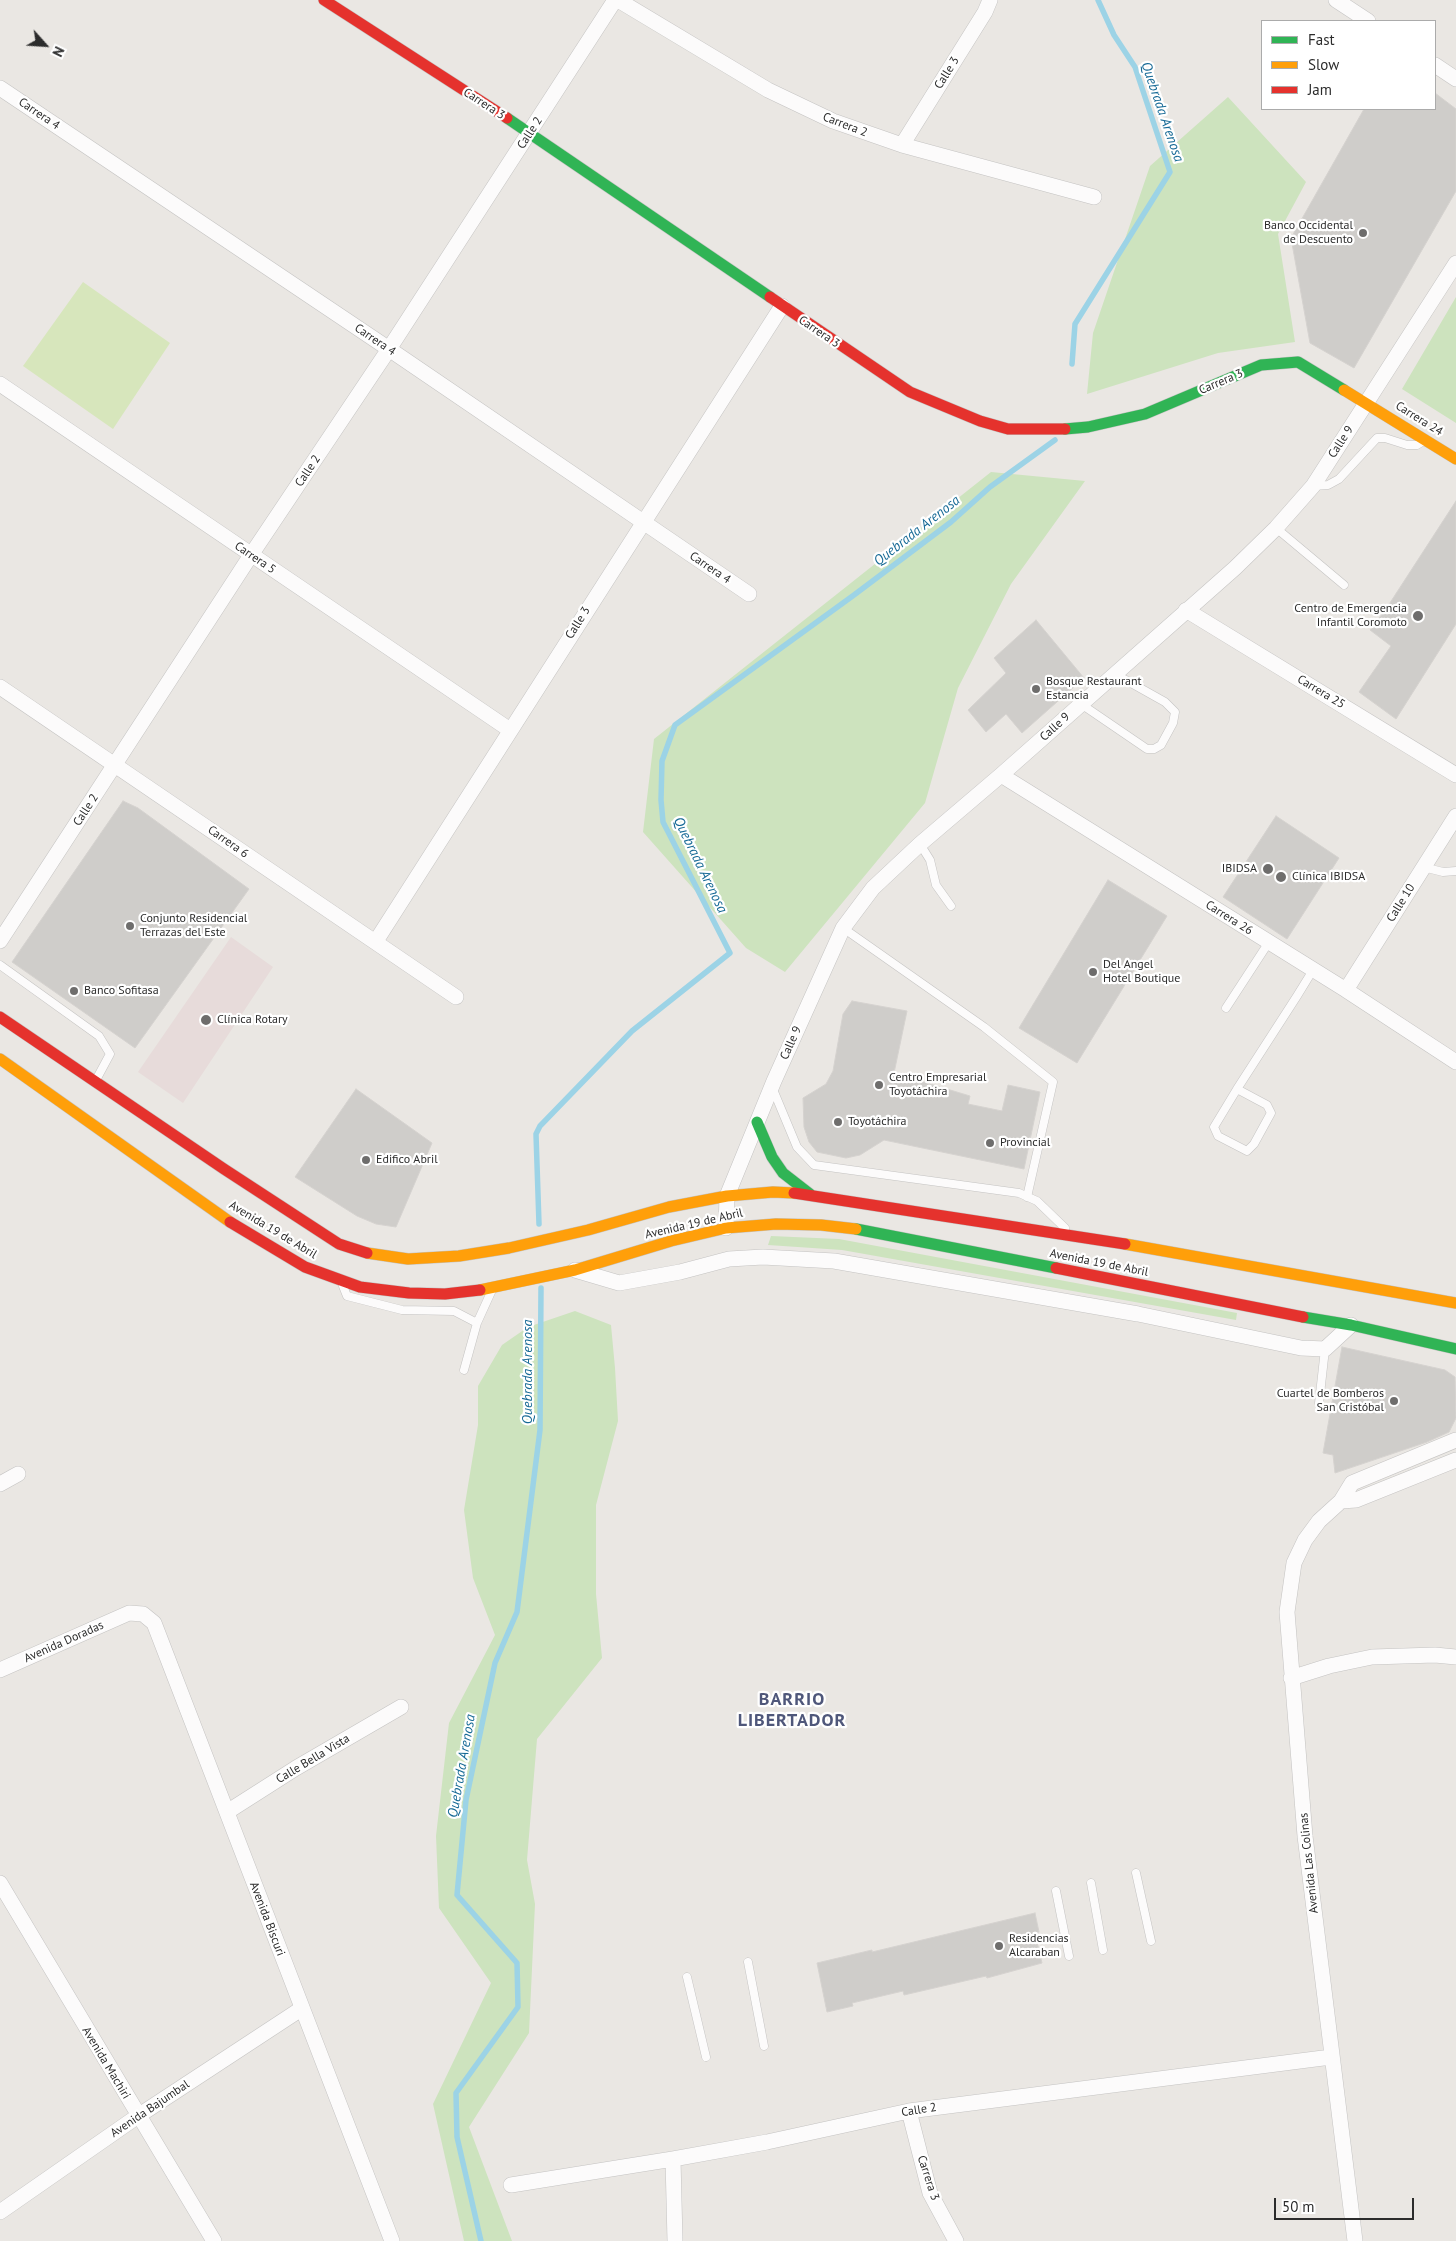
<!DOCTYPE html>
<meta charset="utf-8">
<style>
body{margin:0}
#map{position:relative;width:1456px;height:2241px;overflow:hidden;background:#eae7e3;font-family:"PT Sans",sans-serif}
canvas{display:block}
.legend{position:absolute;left:1261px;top:20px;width:175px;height:90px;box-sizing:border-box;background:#fff;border:1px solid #ababab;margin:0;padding:6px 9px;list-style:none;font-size:15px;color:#2c2c2c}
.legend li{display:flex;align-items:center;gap:10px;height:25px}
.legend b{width:25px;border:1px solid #ababab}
.north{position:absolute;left:20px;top:20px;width:50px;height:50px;-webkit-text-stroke:4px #fff;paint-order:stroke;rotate:116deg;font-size:14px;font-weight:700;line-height:20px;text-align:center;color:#2c2c2c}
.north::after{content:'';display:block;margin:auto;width:18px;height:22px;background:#2c2c2c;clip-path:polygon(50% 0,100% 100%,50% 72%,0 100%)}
.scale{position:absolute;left:1274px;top:2198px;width:140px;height:22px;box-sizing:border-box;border:2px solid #2c2c2c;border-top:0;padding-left:6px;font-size:15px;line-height:18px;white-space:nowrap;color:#2c2c2c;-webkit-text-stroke:4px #fff;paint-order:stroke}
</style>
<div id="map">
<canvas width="1456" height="2241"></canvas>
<ul class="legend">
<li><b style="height:6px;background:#30b455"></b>Fast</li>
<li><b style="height:6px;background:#ff9f0a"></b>Slow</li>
<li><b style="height:6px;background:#e5322d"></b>Jam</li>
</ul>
<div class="north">N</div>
<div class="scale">50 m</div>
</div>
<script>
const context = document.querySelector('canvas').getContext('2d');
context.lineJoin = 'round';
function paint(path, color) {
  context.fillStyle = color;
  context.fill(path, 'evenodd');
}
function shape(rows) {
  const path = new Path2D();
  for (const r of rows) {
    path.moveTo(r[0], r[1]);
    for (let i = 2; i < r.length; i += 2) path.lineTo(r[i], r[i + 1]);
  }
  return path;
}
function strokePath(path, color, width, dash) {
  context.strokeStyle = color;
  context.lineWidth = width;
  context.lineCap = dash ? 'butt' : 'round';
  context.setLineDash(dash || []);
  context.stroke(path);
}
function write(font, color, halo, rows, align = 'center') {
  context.font = font + ' "PT Sans",sans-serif';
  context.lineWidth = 4.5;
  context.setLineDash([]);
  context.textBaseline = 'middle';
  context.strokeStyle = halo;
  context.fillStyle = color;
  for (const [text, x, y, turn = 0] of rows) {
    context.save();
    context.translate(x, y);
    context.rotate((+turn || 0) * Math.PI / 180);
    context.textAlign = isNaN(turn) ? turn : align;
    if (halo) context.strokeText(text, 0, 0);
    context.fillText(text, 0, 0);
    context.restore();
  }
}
const medical = shape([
 [231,937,273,967,183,1103,138,1072]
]);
const green = shape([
 [1228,97,1306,182,1278,234,1295,342,1218,353,1087,394,1093,333,1150,166],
 [1456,297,1456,423,1402,389],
 [991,472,1085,481,1011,584,958,688,925,803,785,972,746,948,643,832,654,739],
 [771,1236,839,1239,1237,1313,1236,1320,842,1250,768,1245],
 [575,1311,611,1325,615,1368,618,1421,596,1505,596,1594,602,1658,537,1739,527,1860,535,1904,529,2033,469,2127,512,2241,464,2241,433,2104,491,1983,439,1908,436,1836,449,1723,495,1635,473,1578,464,1510,478,1425,478,1386,502,1345,528,1327]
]);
const pitch = shape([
 [83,282,170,343,113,429,23,366]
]);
const stream = shape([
 [1072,364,1075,324,1170,172,1135,67,1114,35,1098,0],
 [539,1224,536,1134,540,1126,632,1031,730,953,663,822,661,800,662,761,675,725,854,595,951,522,990,487,1055,440],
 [481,2241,457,2137,456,2093,518,2007,517,1963,457,1895,466,1800,495,1663,517,1612,540,1430,541,1288]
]);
const building = shape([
 [1435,93,1456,109,1456,191,1354,368,1310,343,1291,238,1364,109,1435,109,1435,93],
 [1456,501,1456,624,1396,719,1359,692,1391,646,1370,630,1386,609,1456,501],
 [1036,620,1084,678,1022,733,1006,714,986,732,968,710,1006,673,994,658,1036,620],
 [123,801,138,808,249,889,135,1048,12,962,123,801],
 [1276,816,1339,858,1287,939,1223,897,1276,816],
 [1108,880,1167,916,1077,1063,1019,1028,1108,880],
 [852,1001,907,1011,894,1073,970,1096,968,1104,1002,1111,1008,1085,1040,1092,1024,1169,884,1140,860,1155,846,1158,817,1152,809,1142,804,1127,803,1098,826,1084,833,1071,843,1014,852,1001],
 [356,1089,432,1143,396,1227,376,1224,357,1216,295,1177,356,1089],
 [1342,1347,1445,1370,1455,1377,1456,1418,1449,1432,1427,1442,1335,1473,1333,1455,1323,1453,1342,1347],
 [1035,1913,1039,1932,1035,1933,1042,1963,987,1978,986,1976,904,1995,903,1991,852,2003,853,2006,827,2012,817,1963,872,1950,872,1952,1035,1913]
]);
const lane = shape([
 [1313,486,1328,485,1339,479,1377,438,1385,438,1407,445,1417,445,1422,442],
 [1276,528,1344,585],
 [1081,704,1147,749,1154,749,1161,745,1173,723,1175,712,1165,702,1115,674],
 [920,844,930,860,936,885,951,906],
 [1423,867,1443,872,1456,871],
 [843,928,984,1027,1053,1082,1027,1197],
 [0,965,99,1036,110,1054,96,1080],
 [1226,1008,1269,942],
 [772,1087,797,1147,814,1165,1019,1193,1037,1201,1065,1228],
 [1237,1089,1267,1105,1271,1113,1254,1144,1247,1151,1218,1136,1214,1127,1237,1089,1297,996,1313,970],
 [343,1286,347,1296,402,1310,454,1311,477,1323],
 [464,1370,477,1323,492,1290],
 [1319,1403,1325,1349],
 [1136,1873,1151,1941],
 [1091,1883,1103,1950],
 [1056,1891,1069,1956],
 [748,1962,764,2046],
 [687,1977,706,2057]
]);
const street = shape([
 [618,0,768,90,833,121,902,145,1094,197],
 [1336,0,1368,21],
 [1435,65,1456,79],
 [0,88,389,349,749,594],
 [902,145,985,12,990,0],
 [0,384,510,730],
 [1186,610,1456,775],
 [0,687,456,997],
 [1001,775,1346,990,1456,1062],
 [0,941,251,555,389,349,615,0],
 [376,941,782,306],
 [1346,990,1456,816],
 [726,1228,727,1196,774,1081,843,928,873,888,920,844,1001,775,1235,568,1276,528,1313,486,1456,263],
 [575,1270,619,1283,680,1272,729,1259,763,1257,834,1261,1138,1314,1301,1348,1325,1349,1351,1325],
 [0,1484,18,1474],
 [1341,1501,1356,1500,1456,1460],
 [0,1670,129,1613,143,1614,154,1623,392,2241],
 [1291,1678,1329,1666,1372,1657,1435,1655,1456,1657],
 [227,1812,296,1768,401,1707],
 [0,1883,214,2241],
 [909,2111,930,2193,956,2241],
 [673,2159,675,2241],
 [511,2185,673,2159,767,2142,909,2111,1331,2057],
 [0,2212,138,2116,301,2009],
 [1355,2241,1305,1836,1287,1612,1294,1563,1305,1540,1319,1521,1341,1501,1352,1483,1456,1440]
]);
const fast = shape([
 [507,118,770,297],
 [1065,429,1088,427,1145,414,1261,365,1298,362,1344,390],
 [757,1122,772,1157,783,1173,810,1194],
 [856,1229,1056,1268],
 [1303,1317,1351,1325,1456,1349]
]);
const slow = shape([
 [1344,390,1456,459],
 [0,1059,230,1222],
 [1125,1244,1456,1303],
 [367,1253,408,1259,459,1256,509,1248,588,1230,669,1207,727,1196,773,1192,794,1193],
 [480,1290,575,1270,671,1241,726,1228,776,1224,821,1225,856,1229]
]);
const jam = shape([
 [324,0,507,118],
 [770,297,910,392,980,421,1008,429,1065,429],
 [0,1017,224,1169,339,1244,367,1253],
 [794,1193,1125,1244],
 [230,1222,305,1267,360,1287,409,1293,445,1294,480,1290],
 [1056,1268,1303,1317]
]);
const markers = [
 [1363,233,5,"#6e6d6c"],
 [1418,616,6,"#6e6d6c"],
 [1036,689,5,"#6e6d6c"],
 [1268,869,6,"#6e6d6c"],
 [1281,877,6,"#6e6d6c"],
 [130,926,5,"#6e6d6c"],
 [1093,972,5,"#6e6d6c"],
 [74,991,5,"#6e6d6c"],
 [206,1020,6,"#6e6d6c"],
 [879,1085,5,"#6e6d6c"],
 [838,1122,5,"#6e6d6c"],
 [990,1143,5,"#6e6d6c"],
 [366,1160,5,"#6e6d6c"],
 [1394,1401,5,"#6e6d6c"],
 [999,1946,5,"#6e6d6c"]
];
const streetNames = [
 ["Calle 3",947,73,-58],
 ["Carrera 3",484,104,33],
 ["Carrera 4",39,114,34],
 ["Carrera 2",845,125,21],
 ["Calle 2",530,133,-57],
 ["Carrera 3",819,332,34],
 ["Carrera 4",375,340,34],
 ["Carrera 3",1221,382,-23],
 ["Carrera 24",1419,419,32],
 ["Calle 9",1341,442,-57],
 ["Calle 2",308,471,-56],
 ["Carrera 5",255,558,34],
 ["Carrera 4",710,568,34],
 ["Calle 3",578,623,-58],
 ["Carrera 25",1321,692,31],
 ["Calle 9",1055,727,-42],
 ["Calle 2",86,810,-57],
 ["Carrera 6",228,842,35],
 ["Calle 10",1401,903,-58],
 ["Carrera 26",1229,918,32],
 ["Calle 9",791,1043,-66],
 ["Avenida 19 de Abril",694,1224,-13],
 ["Avenida 19 de Abril",273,1230,31],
 ["Avenida 19 de Abril",1099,1263,11],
 ["Avenida Doradas",64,1642,-24],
 ["Calle Bella Vista",313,1759,-31],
 ["Avenida Las Colinas",1309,1863,-96],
 ["Avenida Biscuri",267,1919,69],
 ["Avenida Machiri",106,2063,59],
 ["Avenida Bajumbal",150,2109,-34],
 ["Calle 2",919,2110,-9],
 ["Carrera 3",928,2178,72]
];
const poiNames = [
 ["Banco Occidental",1353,226,"right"],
 ["de Descuento",1353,240,"right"],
 ["Centro de Emergencia",1407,609,"right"],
 ["Infantil Coromoto",1407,623,"right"],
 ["Bosque Restaurant",1046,682],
 ["Estancia",1046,696],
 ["IBIDSA",1257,869,"right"],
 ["Clínica IBIDSA",1292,877],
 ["Conjunto Residencial",140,919],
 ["Terrazas del Este",140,933],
 ["Del Angel",1103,965],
 ["Hotel Boutique",1103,979],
 ["Banco Sofitasa",84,991],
 ["Clínica Rotary",217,1020],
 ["Centro Empresarial",889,1078],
 ["Toyotáchira",889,1092],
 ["Toyotáchira",848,1122],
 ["Provincial",1000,1143],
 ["Edifico Abril",376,1160],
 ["Cuartel de Bomberos",1384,1394,"right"],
 ["San Cristóbal",1384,1408,"right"],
 ["Residencias",1009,1939],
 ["Alcaraban",1009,1953]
];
const waterNames = [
 ["Quebrada Arenosa",1162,112,71],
 ["Quebrada Arenosa",917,531,-38],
 ["Quebrada Arenosa",700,865,64],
 ["Quebrada Arenosa",528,1372,-90],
 ["Quebrada Arenosa",462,1766,-80]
];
const districtNames = [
 ["BARRIO",792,1700],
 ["LIBERTADOR",792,1721]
];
paint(medical, '#e7dbda');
paint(green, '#cde3be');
paint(pitch, '#d7e6bc');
strokePath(stream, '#9cd3e6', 5.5);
paint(building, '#cfcdca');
strokePath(building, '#d5d2cf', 1);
strokePath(lane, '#c4c3c2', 9);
strokePath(street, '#c4c3c2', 16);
strokePath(fast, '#c4c3c2', 12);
strokePath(slow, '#c4c3c2', 12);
strokePath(jam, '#c4c3c2', 12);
strokePath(lane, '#fcfbfb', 8);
strokePath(street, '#fcfbfb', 15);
strokePath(fast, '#30b455', 11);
strokePath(slow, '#ff9f0a', 11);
strokePath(jam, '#e5322d', 11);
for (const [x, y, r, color] of markers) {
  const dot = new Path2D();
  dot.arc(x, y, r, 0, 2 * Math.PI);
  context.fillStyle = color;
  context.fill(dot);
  strokePath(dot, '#fff', 2);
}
write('12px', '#2c2c2c', '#fff', streetNames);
write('12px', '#2c2c2c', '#fff', poiNames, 'left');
write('italic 14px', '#176a96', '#fff', waterNames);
context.letterSpacing = '1px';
write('bold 18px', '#4f577a', '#fff', districtNames);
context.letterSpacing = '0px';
</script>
